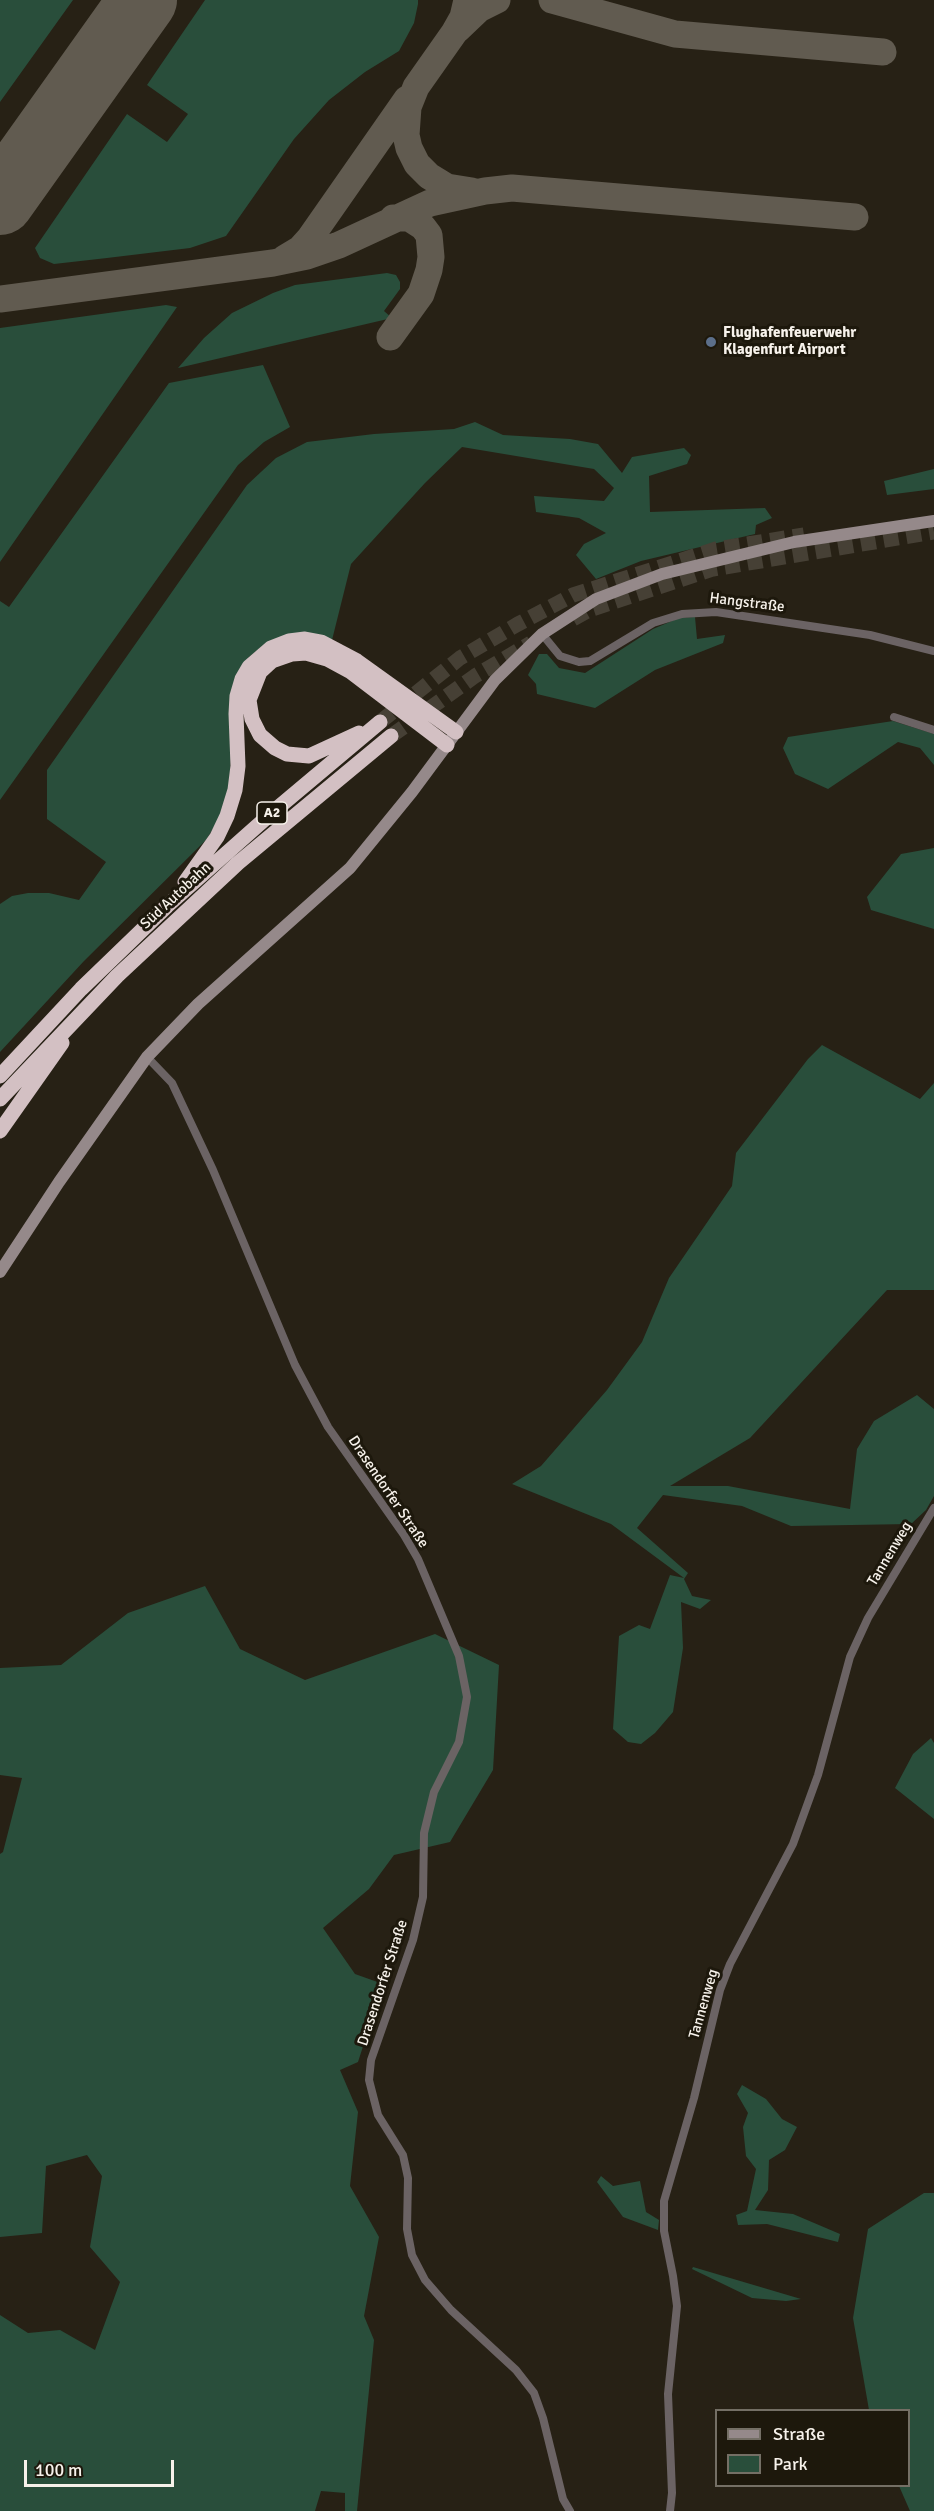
<!DOCTYPE html>
<meta charset="utf-8">
<style>
body{margin:0}
#map{position:relative;width:934px;height:2511px;overflow:hidden;background:#272115;font-family:Signika,sans-serif}
canvas{display:block}
.legend{position:absolute;left:715px;top:2409px;width:195px;height:78px;box-sizing:border-box;background:#1d180c;border:2px solid #746f65;margin:0;padding:8px 10px;list-style:none;font-size:18px;color:#f7f2eb}
.legend li{display:flex;align-items:center;gap:12px;height:30px}
.legend b{width:30px;border:2px solid #746f65}
.scale{position:absolute;left:24px;top:2460px;width:150px;height:27px;box-sizing:border-box;border:3px solid #f7f2eb;border-top:0;padding-left:8px;font-size:18px;line-height:21px;white-space:nowrap;color:#f7f2eb;-webkit-text-stroke:4px #1d180c;paint-order:stroke}
</style>
<div id="map">
<canvas width="934" height="2511"></canvas>
<ul class="legend">
<li><b style="height:8px;background:#95898a"></b>Straße</li>
<li><b style="height:16px;background:#294e3b"></b>Park</li>
</ul>
<div class="scale">100 m</div>
</div>
<script>
const context = document.querySelector('canvas').getContext('2d');
context.lineJoin = 'round';
function paint(path, color) {
  context.fillStyle = color;
  context.fill(path, 'evenodd');
}
function shape(rows) {
  const path = new Path2D();
  for (const r of rows) {
    path.moveTo(r[0], r[1]);
    for (let i = 2; i < r.length; i += 2) path.lineTo(r[i], r[i + 1]);
  }
  return path;
}
function strokePath(path, color, width, dash) {
  context.strokeStyle = color;
  context.lineWidth = width;
  context.lineCap = dash ? 'butt' : 'round';
  context.setLineDash(dash || []);
  context.stroke(path);
}
function write(font, color, halo, rows, align = 'center') {
  context.font = font + ' Signika,sans-serif';
  context.lineWidth = 6;
  context.setLineDash([]);
  context.textBaseline = 'middle';
  context.strokeStyle = halo;
  context.fillStyle = color;
  for (const [text, x, y, turn = 0] of rows) {
    context.save();
    context.translate(x, y);
    context.rotate((+turn || 0) * Math.PI / 180);
    context.textAlign = isNaN(turn) ? turn : align;
    if (halo) context.strokeText(text, 0, 0);
    context.fillText(text, 0, 0);
    context.restore();
  }
}
const green = shape([
 [0,0,73,0,0,102],
 [205,0,418,0,418,4,414,23,399,51,365,72,329,100,294,139,226,236,190,248,107,258,54,264,40,258,35,248,127,114,167,142,188,114,147,85],
 [387,273,396,275,400,282,400,289,384,311,392,318,178,368,204,338,232,313,273,293,295,285],
 [166,305,177,307,0,562,0,328],
 [263,365,290,427,264,442,238,465,0,800,0,601,9,607,169,383],
 [475,422,503,435,570,439,598,444,622,473,632,457,684,448,691,455,687,464,649,476,650,512,765,508,772,518,756,525,755,534,641,561,596,579,576,555,584,544,606,533,579,518,536,512,534,496,604,501,614,488,594,469,462,447,425,483,351,564,332,640,289,634,265,644,249,657,236,676,229,788,221,816,206,840,84,961,0,1052,0,904,12,896,28,893,49,893,79,900,106,862,47,819,47,770,247,485,276,458,307,442,374,434,454,429],
 [934,469,934,489,887,495,884,481],
 [695,617,697,639,725,635,723,643,655,670,595,708,537,694,536,684,528,675,539,654,547,654,559,668,585,673,653,629,679,618],
 [893,721,934,734,934,765,920,748,898,742,828,789,795,774,783,748,788,737],
 [934,848,934,929,871,910,867,897,901,854],
 [822,1045,920,1099,934,1083,934,1290,887,1290,750,1438,670,1486,728,1486,850,1509,857,1449,874,1421,917,1395,934,1409,934,1496,926,1510,911,1524,791,1526,742,1506,663,1495,637,1528,688,1573,684,1579,692,1596,711,1600,700,1609,681,1602,683,1648,673,1712,655,1733,641,1744,628,1742,613,1729,619,1636,639,1625,650,1629,670,1575,684,1578,611,1524,512,1484,541,1466,607,1390,642,1342,669,1278,732,1186,736,1153,808,1059],
 [205,1586,240,1649,305,1680,435,1634,499,1665,493,1770,450,1842,394,1855,369,1889,323,1928,355,1974,383,1984,358,2062,340,2070,358,2112,350,2186,379,2237,364,2316,374,2340,357,2511,345,2511,345,2493,321,2491,315,2511,0,2511,0,2315,28,2333,60,2330,95,2350,120,2282,90,2247,102,2176,87,2155,46,2166,42,2233,0,2237,0,1854,3,1852,22,1778,0,1775,0,1668,61,1665,128,1613],
 [931,1738,934,1743,934,1819,895,1788,913,1754],
 [742,2085,766,2099,782,2119,797,2127,785,2150,769,2160,768,2190,755,2210,793,2214,840,2234,838,2242,767,2224,738,2225,736,2215,747,2211,756,2169,746,2156,743,2127,748,2113,737,2094],
 [601,2176,613,2186,640,2181,646,2212,659,2220,658,2230,623,2217,597,2182],
 [924,2193,934,2193,934,2511,910,2511,899,2486,908,2486,908,2410,869,2410,853,2318,868,2229],
 [693,2267,801,2299,786,2301,752,2298,692,2269]
]);
const taxiway = shape([
 [467,0,463,17,454,33,416,87,408,107,406,135,409,148,417,164,429,176,447,187,472,191],
 [552,0,675,34,883,52],
 [458,29,479,9,497,0],
 [285,258,300,249,310,238,407,99],
 [0,299,273,263,307,256,339,245,430,203,485,191,512,188,855,217],
 [390,337,421,294,429,270,431,257,429,235,423,227,409,218,393,218]
]);
const runway = shape([
 [0,201,143,0]
]);
const motorwayTunnel = shape([
 [573,619,589,610,713,569,934,532],
 [380,722,460,658,518,624,573,595,716,549,804,535],
 [391,736,475,676,531,643]
]);
const minor = shape([
 [542,634,560,656,579,662,590,661,653,623,682,614,716,612,870,635,934,651],
 [894,717,934,730],
 [147,1057,172,1083,213,1170,295,1365,328,1427,404,1535,418,1559,459,1656,467,1697,459,1742,434,1792,424,1833,423,1897,413,1940,371,2060,369,2080,378,2115,403,2155,408,2178,407,2229,412,2255,425,2280,451,2310,516,2370,534,2393,543,2418,563,2499,570,2511],
 [670,2511,672,2493,668,2394,677,2306,673,2276,664,2231,664,2201,694,2098,720,1990,730,1964,793,1844,818,1775,850,1657,868,1618,934,1508]
]);
const secondary = shape([
 [0,1272,59,1182,147,1057,198,1004,350,868,412,792,495,680,542,634,596,599,662,574,794,542,934,521]
]);
const motorway = shape([
 [359,733,309,756,287,754,275,748,260,735,252,719,249,700,260,672,272,661,292,654,306,653,327,659,351,672,447,745],
 [185,882,217,837,227,816,235,790,238,766,236,714,237,696,242,679,249,667,271,648,289,641,305,639,321,642,357,661,456,732],
 [0,1076,81,989,167,906,274,811,380,722],
 [0,1099,117,976,238,863,391,736],
 [0,1131,62,1043]
]);
const markers = [
 [711,342,6,"#5c6f8a"]
];
const shields = [
 [272,813,30]
];
const shieldNames = [
 ["A2",272,813]
];
const poiNames = [
 ["Flughafenfeuerwehr",723,333],
 ["Klagenfurt Airport",723,350]
];
const streetNames = [
 ["Hangstraße",747,603,7],
 ["Süd Autobahn",176,896,-43],
 ["Drasendorfer Straße",388,1492,56],
 ["Tannenweg",890,1554,-59],
 ["Drasendorfer Straße",383,1983,-72],
 ["Tannenweg",704,2004,-74]
];
paint(green, '#294e3b');
strokePath(taxiway, '#615b50', 27);
strokePath(runway, '#615b50', 68);
strokePath(motorwayTunnel, '#464035', 15, [15, 8]);
strokePath(minor, '#6b6364', 8);
strokePath(secondary, '#95898a', 12);
strokePath(motorway, '#d3c0c3', 15);
for (const [x, y, r, color] of markers) {
  const dot = new Path2D();
  dot.arc(x, y, r, 0, 2 * Math.PI);
  context.fillStyle = color;
  context.fill(dot);
  strokePath(dot, '#1d180c', 2);
}
for (const [x, y, w] of shields) {
  const box = new Path2D();
  box.roundRect(x - w / 2, y - 11, w, 22, 4.5);
  context.fillStyle = '#1d180c';
  context.fill(box);
  strokePath(box, '#f7f2eb', 1.5);
}
write('bold 14px', '#f7f2eb', null, shieldNames);
write('bold 15px', '#f7f2eb', '#1d180c', poiNames, 'left');
write('15px', '#f7f2eb', '#1d180c', streetNames);
</script>
